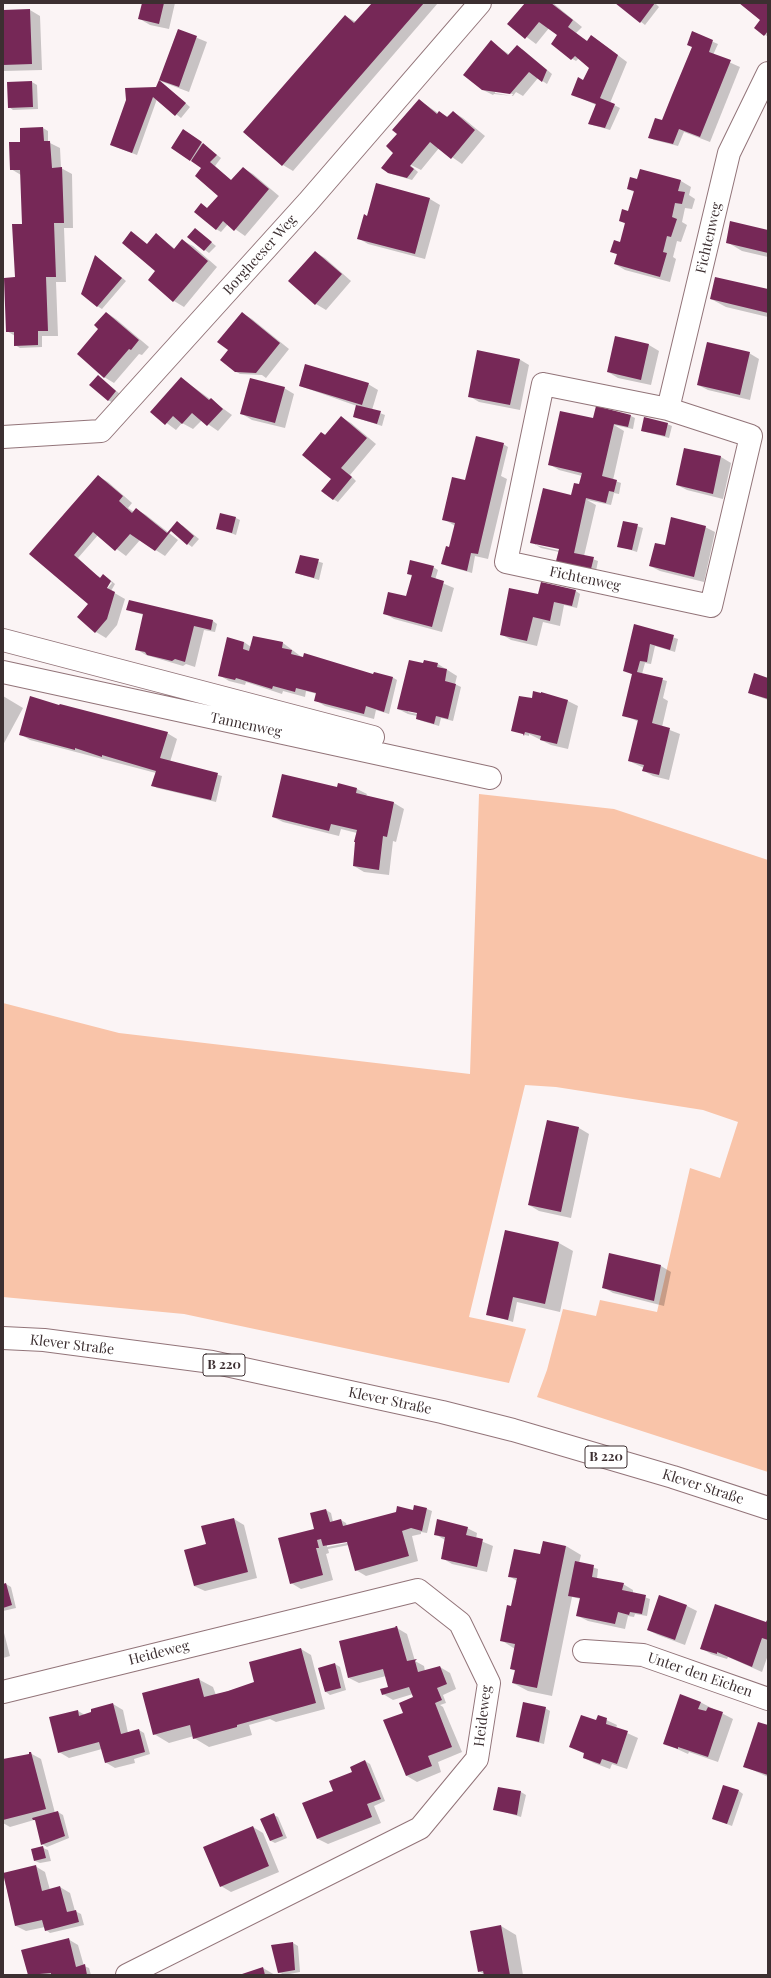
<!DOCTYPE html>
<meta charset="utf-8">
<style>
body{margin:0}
#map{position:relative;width:771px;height:1978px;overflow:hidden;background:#fbf4f5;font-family:"Playfair Display",serif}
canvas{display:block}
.frame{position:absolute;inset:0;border:4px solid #3c2f31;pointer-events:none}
</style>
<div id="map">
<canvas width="771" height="1978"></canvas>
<div class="frame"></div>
</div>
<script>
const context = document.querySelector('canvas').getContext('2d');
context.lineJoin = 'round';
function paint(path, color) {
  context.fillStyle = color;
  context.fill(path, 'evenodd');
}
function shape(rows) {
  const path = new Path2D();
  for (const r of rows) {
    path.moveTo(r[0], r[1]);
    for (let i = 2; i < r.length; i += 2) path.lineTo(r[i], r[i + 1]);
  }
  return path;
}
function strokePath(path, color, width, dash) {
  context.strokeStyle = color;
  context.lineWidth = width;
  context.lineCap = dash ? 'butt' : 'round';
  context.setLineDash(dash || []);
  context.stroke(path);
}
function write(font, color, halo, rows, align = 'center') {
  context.font = font + ' "Playfair Display",serif';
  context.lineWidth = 4;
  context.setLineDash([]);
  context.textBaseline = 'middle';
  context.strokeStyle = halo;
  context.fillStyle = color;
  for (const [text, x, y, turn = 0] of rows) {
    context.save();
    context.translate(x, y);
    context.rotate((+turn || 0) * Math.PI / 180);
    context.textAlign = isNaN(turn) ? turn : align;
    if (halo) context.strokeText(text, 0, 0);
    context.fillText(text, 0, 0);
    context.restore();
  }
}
const green = shape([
 [479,794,614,809,768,860,768,1472,537,1397,547,1370,563,1309,596,1316,600,1300,657,1312,690,1168,720,1178,738,1122,703,1110,556,1087,525,1085,469,1317,526,1329,509,1383,184,1314,3,1297,3,1003,119,1033,470,1074]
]);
const shadow = shape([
 [143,3,175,3,169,29,150,25,140,19],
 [373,3,438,3,293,171,283,165,244,132,345,16,356,22],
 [526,3,553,3,582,27,576,33,587,42,592,36,627,62,610,103,620,108,610,130,589,124,596,105,572,94,584,81,590,68,579,58,576,61,571,58,559,35,549,28,536,44,509,24],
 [617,3,655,3,659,7,645,25],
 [740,3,768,3,768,37,756,28,762,21],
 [30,10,40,16,42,70,4,71,3,11],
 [178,30,207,42,189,92,160,81,190,107,181,118,157,99,137,155,116,147,157,88],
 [692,33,718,44,713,55,740,67,710,142,684,132,678,146,654,140,649,137,662,122,694,46],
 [491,42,510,55,522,49,552,74,547,84,538,78,523,96,516,92,513,96,494,94,493,95,483,90],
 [495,91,513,94,512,96,495,93],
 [32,82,37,85,38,109,13,110,9,107,8,83],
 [419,100,438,113,439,112,448,117,453,112,463,118,485,136,462,164,439,148,421,170,409,164,418,172,412,180,388,173,398,134],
 [43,128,48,131,48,142,60,148,61,168,72,174,73,228,64,228,66,282,56,282,58,336,42,336,42,347,20,348,15,345,15,336,7,331,23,225,21,175,11,169,21,143],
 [188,133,221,158,215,166,232,181,243,168,253,174,279,196,245,236,228,224,221,232,216,229,201,204,208,209,219,196,203,168,172,147],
 [640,170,681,181,691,187,689,195,695,199,692,209,685,208,682,222,687,225,681,242,677,241,673,257,676,259,670,282,625,270,615,264,618,255,612,252,621,243,626,224,620,221,629,212,634,192,628,189,637,180],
 [430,199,440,205,425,259,368,244,358,238,368,217],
 [195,229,216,246,209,253,188,237],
 [768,231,768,257,742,251,727,242],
 [132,232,147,245,156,234,175,249,183,241,193,246,217,267,184,307,174,301],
 [315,252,325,258,351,281,326,310,316,304],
 [96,256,126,281,102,309,97,306],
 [768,290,768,317,726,307,711,299],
 [107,313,116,319,149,347,142,355,139,354,114,383,104,377,100,329],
 [242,313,252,319,289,349,266,378,262,375,240,374,235,371,229,350],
 [616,337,649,345,659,351,651,385,618,378,608,372],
 [749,353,759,359,750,400,708,390,698,385],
 [519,359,529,365,520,410,479,402,469,396],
 [98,376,120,394,113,403,108,400],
 [181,378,232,415,218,431,202,420,193,429,182,423,176,430,152,412],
 [368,384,378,390,372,410,385,415,382,426,354,417,357,406,300,386],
 [284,388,294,394,285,428,252,420,242,414],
 [631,416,635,418,633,429,614,425,624,431,613,480,621,483,619,494,614,493,611,505,587,500,596,505,584,556,598,561,596,571,562,563,557,561,559,552,541,548,531,542,576,497,582,476,559,470,549,464,600,422],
 [537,543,560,548,560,551,536,545],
 [341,417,351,423,376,444,350,475,356,481,338,502,333,499,333,479,322,433,326,435],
 [667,424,672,426,669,438,642,431],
 [503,444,508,447,501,476,507,479,488,559,475,556,472,573,447,566,443,564,450,548,455,526,444,519,466,481],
 [685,449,721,457,731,463,723,499,687,490,677,485],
 [98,476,108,482,132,503,128,508,134,512,136,509,146,515,178,540,165,556,140,540,126,556,98,535,78,558,96,575,105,580,103,575,108,578,115,584,111,591,125,599,117,625,106,638,96,632,92,607,30,554],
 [111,582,112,583,107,589,105,589],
 [236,518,240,520,236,535,217,528],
 [624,522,643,528,637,552,618,546],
 [182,525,199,539,192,547,188,544],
 [705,527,715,532,704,582,660,571,650,566,665,546],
 [301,556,323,563,319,580,296,573],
 [433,567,438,570,435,580,454,588,442,632,394,619,384,613,407,597,412,576,408,574],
 [576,591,580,594,577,608,564,605,560,626,543,622,537,646,511,640,501,634,543,596],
 [127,610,213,621,217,624,215,632,204,630,195,667,186,664,183,666,146,655,136,649,144,615],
 [635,625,678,639,675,652,655,646,651,664,645,663,642,674,667,681,663,698,668,701,662,727,680,734,669,780,653,776,644,771,644,768,629,761,639,722,624,715,633,675,625,670],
 [254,637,283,643,303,658,376,676,392,677,397,680,389,714,376,710,374,719,325,706,315,700,317,694,306,691,305,697,283,691,282,694,246,682,245,685,229,681,219,675,244,642,251,647],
 [438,664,457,676,455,684,461,687,453,721,441,718,439,726,422,721,417,719,417,716,408,714,398,709],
 [408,710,422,713,422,715,408,712],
 [768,679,768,700,749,693],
 [3,696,23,708,3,745],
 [531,699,568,701,578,706,568,749,551,745,529,734,529,736,525,735,525,731,523,731,523,734,512,730],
 [60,707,167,733,177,739,170,762,222,776,216,802,157,788,152,785,156,773,30,740,20,734],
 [337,788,357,789,367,794,366,796,394,803,404,809,396,842,393,841,389,875,364,872,354,866,357,833,341,829,339,836,283,822,273,817],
 [548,1121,579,1128,589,1134,571,1218,539,1211,529,1205],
 [559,1243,573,1251,560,1312,517,1302,513,1322,487,1314],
 [661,1266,671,1272,664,1306,613,1293,603,1287],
 [427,1509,432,1511,427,1533,421,1532,421,1534,412,1536,418,1561,366,1576,356,1570,349,1545,328,1549,329,1553,326,1554,333,1580,301,1589,291,1583,326,1510,331,1513,333,1522,341,1520,346,1523,347,1526],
 [352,1540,352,1542,327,1547,327,1545],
 [234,1519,244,1525,257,1578,205,1591,194,1586,207,1545],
 [467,1528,477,1533,476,1539,493,1546,487,1572,452,1564,442,1558,445,1540,435,1534],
 [566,1546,581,1555,579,1563,598,1569,597,1579,623,1584,633,1590,633,1593,650,1599,647,1616,635,1614,634,1617,628,1616,625,1629,588,1621,578,1616,581,1599,572,1597,552,1696,528,1691,513,1683,516,1671,511,1669,515,1649,501,1640,512,1607,517,1581,509,1576,541,1555],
 [6,1584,11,1587,16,1608,3,1611,3,1585],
 [659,1596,687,1606,697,1611,685,1645,658,1635,648,1630],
 [768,1622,768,1655,762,1672,728,1657,727,1659,711,1654,701,1648,767,1623],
 [397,1628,407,1634,415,1661,424,1666,425,1671,440,1667,450,1673,456,1689,443,1695,446,1703,440,1705,443,1707,462,1752,438,1762,441,1772,417,1782,407,1776,404,1713,415,1697,413,1694,393,1700,383,1694,389,1687,386,1676,359,1683,349,1678],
 [3,1629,10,1656,3,1658],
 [301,1649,311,1655,325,1709,276,1722,270,1719,249,1725,252,1735,209,1747,194,1738,194,1736,169,1743,154,1734,198,1679,213,1687,216,1695,254,1683],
 [335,1664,340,1667,346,1690,330,1695,326,1692],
 [700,1702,733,1719,718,1762,689,1752,688,1754,664,1743],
 [113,1704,123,1710,128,1733,139,1730,144,1733,150,1754,134,1759,135,1763,115,1768,105,1762,102,1749,69,1758,59,1752,78,1711,85,1715],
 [545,1708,550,1711,544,1744,517,1737],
 [598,1716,617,1725,616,1728,638,1738,627,1769,612,1764,610,1769,594,1763,584,1758,585,1754,571,1747,596,1722],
 [768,1726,768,1777,744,1766],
 [30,1753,41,1759,55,1813,58,1812,63,1815,69,1838,47,1847,42,1844,36,1821,34,1820,10,1827,3,1823,3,1760,30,1755],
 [365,1761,370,1764,385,1801,374,1806,381,1823,328,1844,318,1839,304,1803,335,1791],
 [499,1788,521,1792,526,1795,521,1817,494,1809],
 [739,1791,743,1794,732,1826,713,1819],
 [274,1815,278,1817,287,1838,275,1843,271,1841],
 [253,1827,263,1833,279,1872,231,1892,221,1886],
 [43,1848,48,1850,51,1861,40,1863,35,1861],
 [35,1866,45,1872,50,1890,60,1887,70,1893,75,1911,81,1914,84,1925,50,1933,46,1930,45,1927,26,1931,16,1926,3,1874],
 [501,1926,516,1935,523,1975,485,1975,479,1971,472,1932],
 [68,1939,78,1945,84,1966,89,1968,91,1975,29,1975,23,1951],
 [293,1943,298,1946,300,1972,284,1975,279,1972,273,1946],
 [263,1968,275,1975,241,1975]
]);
const building = shape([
 [142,3,164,3,159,24,138,19],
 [372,3,424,3,282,166,243,132,345,15,354,23],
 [525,3,551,3,573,20,568,27,587,41,591,35,618,55,600,98,615,104,605,128,588,124,596,104,571,95,578,77,583,80,589,68,575,56,571,60,551,44,557,35,539,22,525,39,507,24],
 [615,3,655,3,640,23],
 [739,3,768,3,768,31,764,36,754,28,760,20],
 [30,9,32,64,3,65,3,10],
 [178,29,197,36,179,87,159,80],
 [692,31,713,40,709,52,731,60,700,137,679,129,673,144,648,138,655,118,662,120,672,95,692,47,687,45],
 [491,40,508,55,517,45,547,70,542,82,529,72,510,94,482,90,463,75],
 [159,80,186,103,175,116,153,97,132,153,110,145,126,100,125,88,156,87],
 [32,81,33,107,8,108,7,82],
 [419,99,437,114,439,111,447,117,453,111,475,130,451,159,430,142,410,166,414,169,407,178,388,173,381,168,393,153,386,146,397,134,392,130],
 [43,127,44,141,50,141,52,168,62,167,64,223,54,223,56,277,46,277,48,331,38,331,38,345,14,346,14,332,6,332,4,278,15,277,12,224,22,224,20,170,10,170,9,142,20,142,20,128],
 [183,129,202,142,190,161,171,148],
 [203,143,217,155,210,162,231,180,243,167,269,189,234,231,223,221,216,230,194,212,201,203,207,208,218,196,195,176,201,168,191,161],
 [640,169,681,180,678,191,685,192,682,204,675,203,672,217,677,219,671,237,667,236,663,252,667,253,660,277,614,264,617,254,610,252,614,240,620,242,625,223,619,221,622,209,628,211,634,191,627,189,630,177,637,179],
 [376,183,430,198,415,254,357,239,364,214,367,216],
 [730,221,768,230,768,253,726,243],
 [195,228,212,242,204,251,187,237],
 [131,231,147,244,156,233,174,249,182,239,208,261,173,302,148,280,155,271,122,243],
 [315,251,342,274,315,305,288,281],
 [95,255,122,278,97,307,81,294],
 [715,277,768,289,768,313,710,299],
 [106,312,139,340,131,350,129,349,104,378,77,354,98,329,94,325],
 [242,312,280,343,256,373,235,372,220,360,228,350,217,342],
 [615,336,649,344,641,380,607,372],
 [707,342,750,352,740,395,697,385],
 [477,350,520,359,510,405,468,397],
 [305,364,369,383,362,405,299,386],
 [98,375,116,391,108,401,89,385],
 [181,377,209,400,211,398,223,409,207,426,192,413,182,424,173,416,165,425,150,412],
 [250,378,285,387,275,423,240,414],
 [356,405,381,411,377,424,353,417],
 [596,406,631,415,628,427,614,424,602,476,617,480,614,492,609,491,606,503,586,498,574,553,594,557,591,569,556,561,559,549,530,543,543,488,571,495,574,483,579,484,582,473,548,465,560,411,593,418],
 [341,416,367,438,341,468,352,477,333,500,321,491,331,479,302,455,321,432,325,435],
 [644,417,668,423,665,436,641,431],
 [476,436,504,443,478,554,471,553,467,571,441,564,446,546,449,547,455,523,442,520,452,477,465,480],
 [684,448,721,456,713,494,676,485],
 [98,475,123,496,119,501,132,513,136,508,167,533,177,521,194,536,187,545,171,531,155,551,130,534,115,551,93,532,74,555,100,578,103,574,111,581,107,588,115,592,107,619,95,633,77,617,88,604,29,554],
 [220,513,236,517,232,533,216,529],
 [671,517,706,526,694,577,649,566,655,543,665,545],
 [623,521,638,524,632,550,617,547],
 [300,555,319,559,314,578,295,573],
 [410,560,434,566,431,577,444,581,432,627,383,614,388,592,406,596,412,575,407,574],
 [541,582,576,590,572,606,554,602,550,621,533,617,527,641,500,635,509,588,538,594],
 [129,600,213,620,211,630,194,626,185,662,175,659,172,661,147,655,145,652,135,650,143,614,126,610],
 [634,624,674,635,670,650,650,644,647,662,640,661,637,672,663,678,652,723,670,728,659,775,642,771,644,765,628,761,638,720,622,716,632,674,623,671],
 [253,636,283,642,282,648,292,650,291,654,303,657,304,653,373,674,374,672,393,677,384,712,366,706,364,714,314,701,316,693,296,688,295,692,273,686,272,689,236,678,235,680,218,676,227,637,244,642,243,649,249,651],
 [409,660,423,663,424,660,438,663,437,667,447,669,445,681,456,684,448,719,436,716,434,724,416,719,417,713,397,709],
 [754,673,768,678,768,699,748,693],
 [533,691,541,693,541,692,568,700,557,744,540,740,541,736,525,732,524,736,523,734,511,731,519,696,532,698],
 [30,696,59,705,60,704,168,732,160,758,218,773,211,800,151,786,156,771,102,755,102,757,75,748,75,750,19,735],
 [282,774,337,787,338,783,357,788,356,793,394,802,387,837,383,836,379,870,353,866,355,842,354,842,357,830,331,824,329,831,272,817],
 [547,1120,579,1127,561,1212,528,1205],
 [505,1230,559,1242,545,1304,513,1297,508,1320,486,1315],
 [609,1253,661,1265,654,1301,602,1288],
 [414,1505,427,1508,422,1531,411,1528,402,1531,409,1556,355,1571,347,1542,323,1546,321,1539,317,1540,319,1548,316,1548,323,1575,290,1584,278,1538,314,1529,310,1513,326,1509,330,1522,341,1519,343,1526,396,1512,397,1506,413,1510],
 [234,1518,248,1572,194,1586,184,1550,206,1544,201,1526],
 [437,1519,468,1527,466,1535,483,1539,477,1567,441,1559,445,1537,434,1535],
 [543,1541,566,1546,537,1688,512,1683,515,1670,510,1669,515,1644,500,1641,507,1605,511,1606,517,1578,508,1577,514,1549,540,1554],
 [575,1561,594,1565,592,1577,624,1583,622,1590,646,1595,642,1614,630,1612,629,1615,618,1612,615,1624,576,1616,580,1598,568,1596],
 [6,1583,12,1605,3,1608,3,1584],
 [659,1595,687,1605,675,1640,647,1630],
 [715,1604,766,1622,768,1618,768,1640,762,1638,752,1667,717,1652,717,1654,700,1649],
 [395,1626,397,1626,407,1661,417,1659,415,1661,418,1672,440,1666,447,1684,437,1688,442,1700,435,1703,452,1747,428,1756,432,1766,406,1776,383,1720,403,1713,399,1703,413,1697,409,1687,382,1695,380,1689,388,1687,383,1669,348,1678,339,1641,396,1627],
 [301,1648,316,1703,237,1725,237,1727,193,1739,190,1725,153,1735,142,1693,199,1678,204,1697,228,1691,254,1682,249,1662],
 [335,1663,341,1688,325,1692,318,1668],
 [680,1694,701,1702,698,1709,706,1711,708,1707,723,1712,708,1757,678,1747,678,1749,663,1744],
 [523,1702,546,1707,539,1742,516,1737],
 [113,1703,121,1734,139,1729,145,1752,105,1763,99,1742,58,1753,49,1717,78,1710,79,1716,91,1712,91,1709],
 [581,1715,596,1720,598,1715,607,1718,606,1724,628,1731,617,1764,602,1759,600,1764,583,1758,584,1753,569,1747],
 [758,1722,768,1725,768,1775,743,1767],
 [29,1752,31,1752,46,1809,3,1820,3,1759,29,1754],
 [365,1760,381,1799,367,1804,372,1817,317,1839,302,1803,333,1791,329,1781,352,1772,350,1767],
 [723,1785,739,1790,727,1824,712,1819],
 [498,1787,521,1791,517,1815,493,1810],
 [58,1811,65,1836,41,1845,35,1820,33,1820,32,1818],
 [274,1813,283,1836,270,1841,260,1819],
 [253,1826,269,1866,220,1887,203,1847],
 [43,1846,46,1858,34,1861,31,1849],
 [36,1865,42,1891,60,1886,67,1912,76,1910,79,1922,45,1931,42,1920,15,1926,3,1873],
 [501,1925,510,1975,484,1975,483,1971,478,1972,470,1931],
 [69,1938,76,1967,85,1964,87,1975,51,1975,51,1973,28,1975,21,1950],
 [293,1942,295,1970,278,1973,271,1945],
 [263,1967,265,1975,239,1975]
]);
const street = shape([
 [543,384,668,409,751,436,711,606,506,562,543,384],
 [668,409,729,153,768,73],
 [3,437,101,431,308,202,480,3],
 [3,640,373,737],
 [3,672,490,778],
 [584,1651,643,1655,768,1699],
 [3,1692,418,1590,460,1623,489,1683,477,1759,420,1828,127,1975]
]);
const primary = shape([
 [3,1338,44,1340,212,1362,442,1412,513,1430,673,1477,768,1508]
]);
const shields = [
 [224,1365,42],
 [606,1457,42]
];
const shieldNames = [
 ["B 220",224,1365],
 ["B 220",606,1457]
];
const streetNames = [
 ["Fichtenweg",709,238,-77],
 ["Borgheeser Weg",260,255,-48],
 ["Fichtenweg",585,579,12],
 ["Tannenweg",246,725,12],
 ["Klever Straße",72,1345,7],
 ["Klever Straße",390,1401,12],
 ["Klever Straße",703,1487,18],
 ["Heideweg",159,1653,-14],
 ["Unter den Eichen",700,1675,19],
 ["Heideweg",483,1716,-83]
];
paint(green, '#f9c4a9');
paint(shadow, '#0003');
paint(building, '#762857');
strokePath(street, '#927479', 24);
strokePath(primary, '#927479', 24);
strokePath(street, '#fff', 22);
strokePath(primary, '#fff', 22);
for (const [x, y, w] of shields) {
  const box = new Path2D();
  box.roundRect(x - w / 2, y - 11, w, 22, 3);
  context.fillStyle = '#fff';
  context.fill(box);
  strokePath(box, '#3c2f31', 1);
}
write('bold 13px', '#3c2f31', null, shieldNames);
write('14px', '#3c2f31', '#fff', streetNames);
</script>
